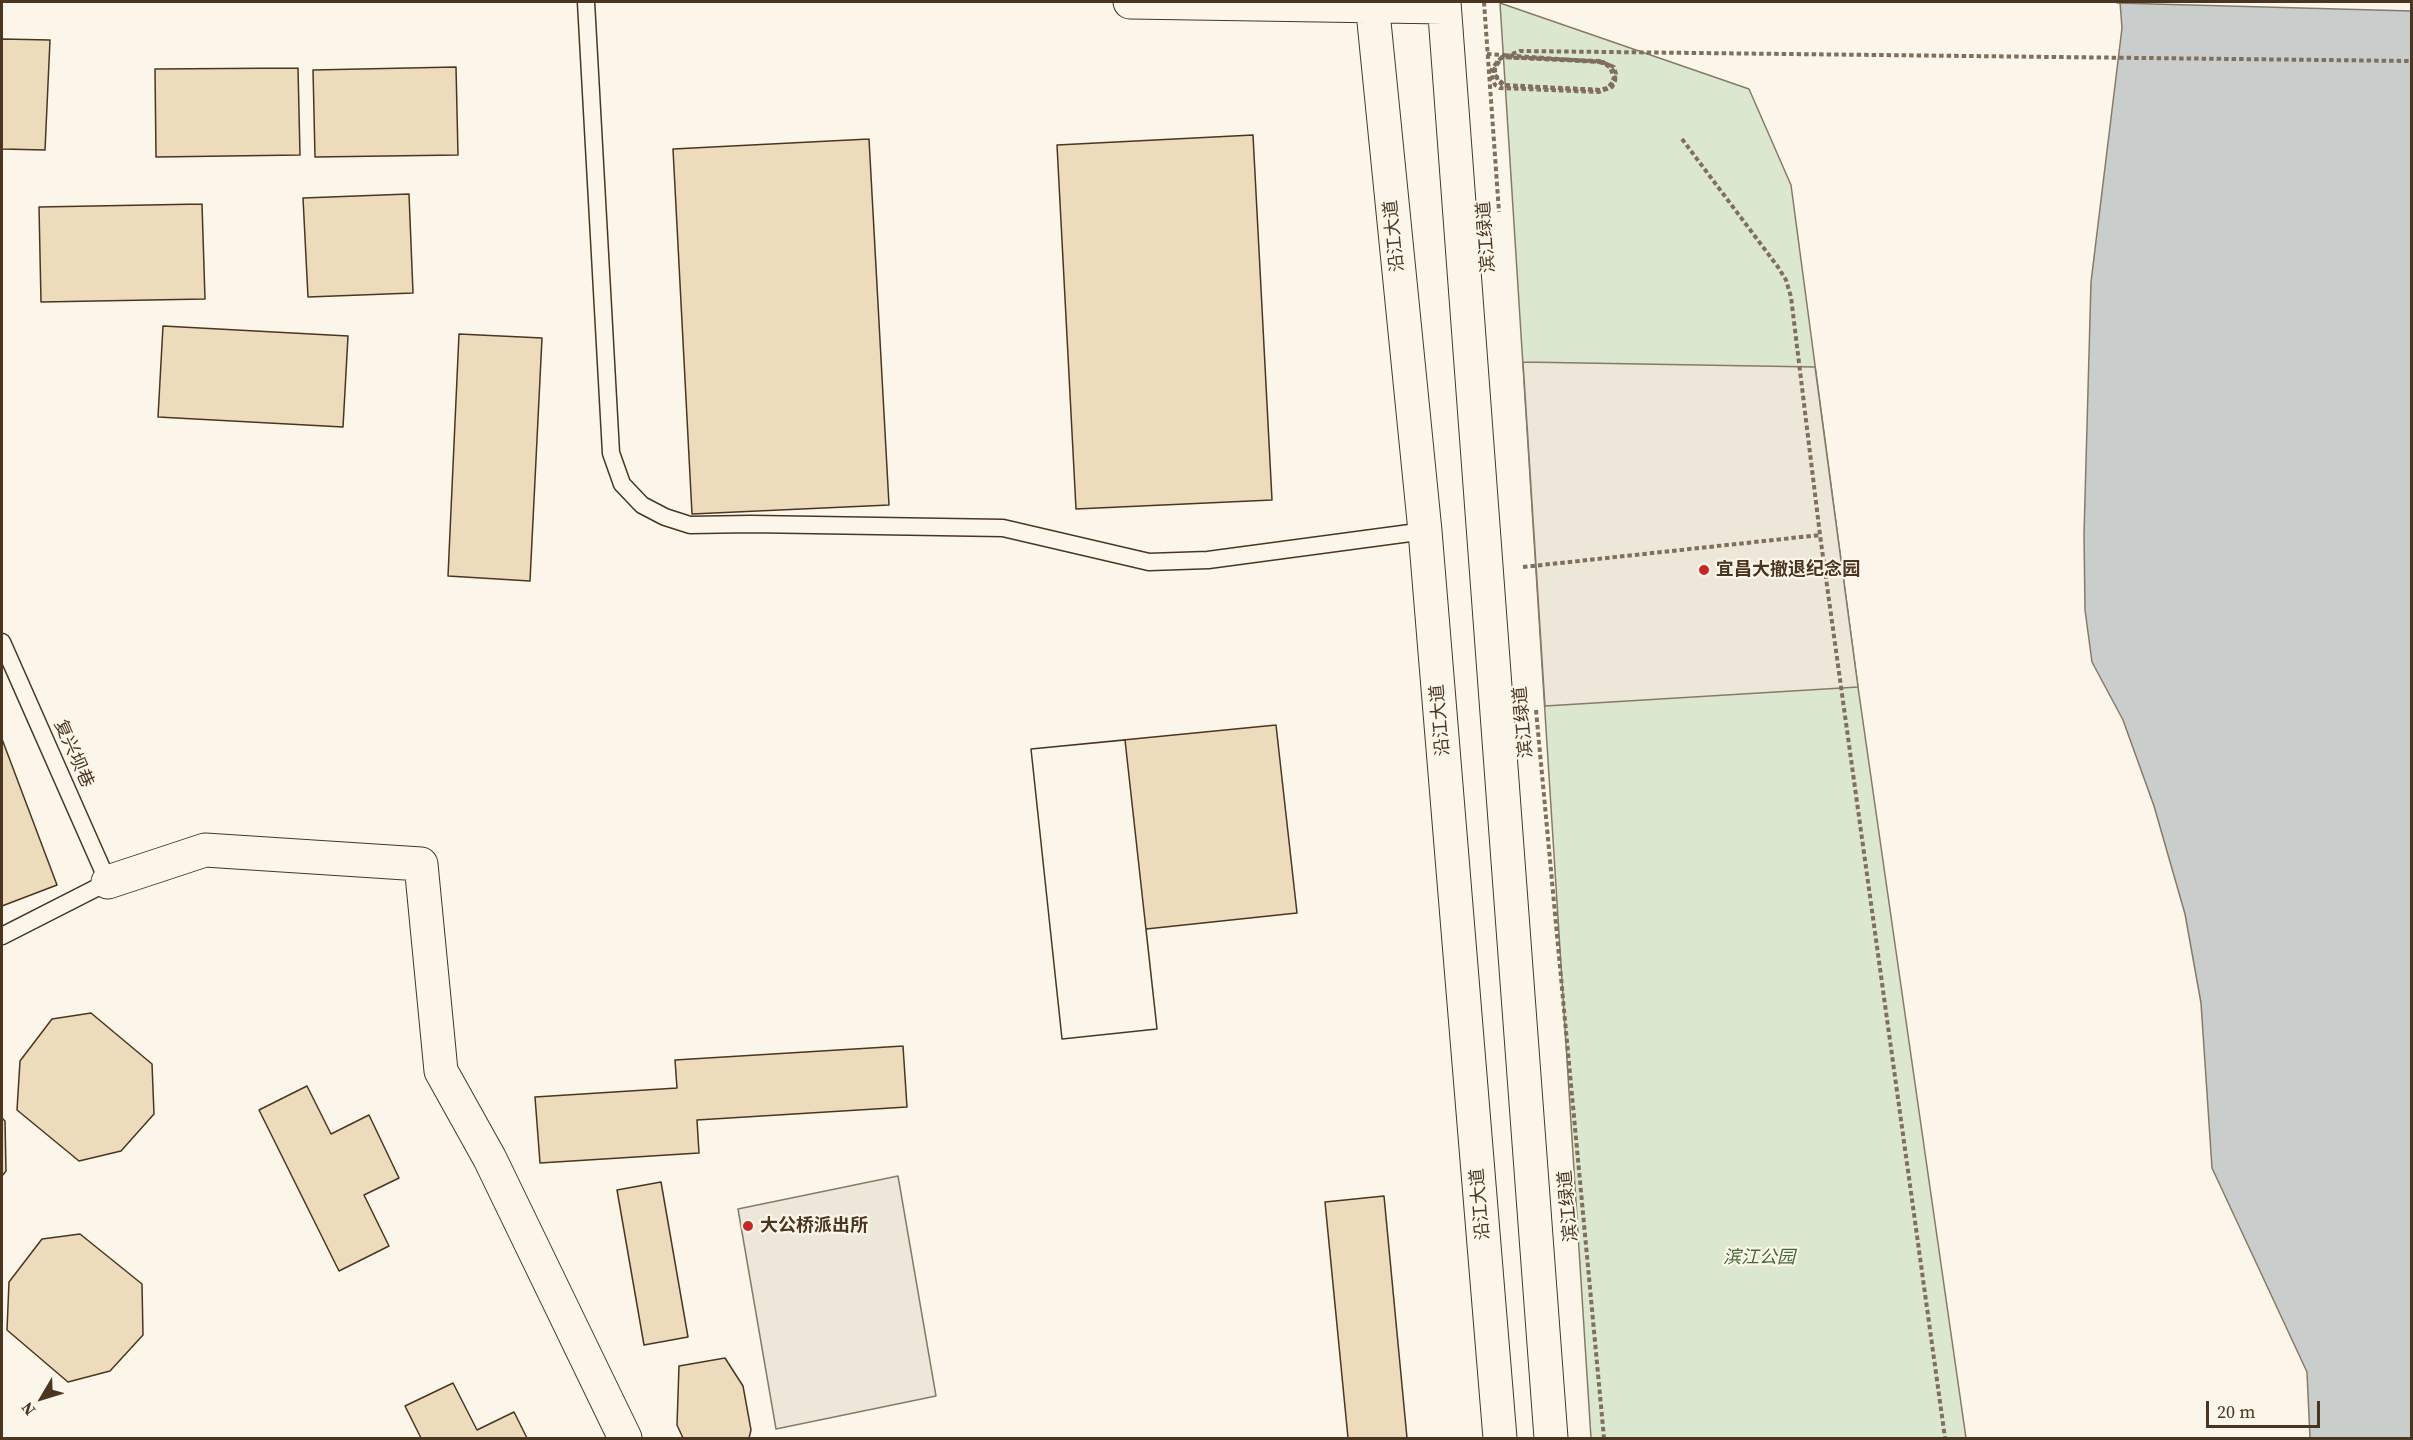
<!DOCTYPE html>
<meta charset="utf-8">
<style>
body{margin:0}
#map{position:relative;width:2413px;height:1440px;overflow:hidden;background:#fbf6e9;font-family:"Source Serif 4",serif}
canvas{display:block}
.frame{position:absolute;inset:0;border:3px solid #4a3520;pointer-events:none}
.north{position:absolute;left:12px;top:1368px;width:60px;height:60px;-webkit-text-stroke:4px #fbf6e9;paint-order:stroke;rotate:232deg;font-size:16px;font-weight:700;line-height:24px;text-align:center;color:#4a3520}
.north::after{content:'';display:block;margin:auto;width:21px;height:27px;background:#4a3520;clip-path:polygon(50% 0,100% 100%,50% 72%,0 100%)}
.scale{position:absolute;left:2206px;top:1401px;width:114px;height:27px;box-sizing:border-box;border:3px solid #4a3520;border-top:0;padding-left:8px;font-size:18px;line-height:21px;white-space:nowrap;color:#4a3520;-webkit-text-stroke:4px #fbf6e9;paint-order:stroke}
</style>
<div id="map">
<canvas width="2413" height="1440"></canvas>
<div class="frame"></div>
<div class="north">N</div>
<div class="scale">20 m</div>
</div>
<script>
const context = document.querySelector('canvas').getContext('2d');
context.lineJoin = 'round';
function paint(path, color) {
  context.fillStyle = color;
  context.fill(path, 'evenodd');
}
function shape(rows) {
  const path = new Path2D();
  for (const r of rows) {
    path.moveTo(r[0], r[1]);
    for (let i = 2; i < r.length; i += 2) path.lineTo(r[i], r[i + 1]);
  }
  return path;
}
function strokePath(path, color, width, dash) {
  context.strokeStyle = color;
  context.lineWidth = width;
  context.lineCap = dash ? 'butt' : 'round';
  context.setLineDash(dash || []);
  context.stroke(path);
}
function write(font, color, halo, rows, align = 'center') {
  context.font = font + ' "Source Serif 4","Noto Sans SC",serif';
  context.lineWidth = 4.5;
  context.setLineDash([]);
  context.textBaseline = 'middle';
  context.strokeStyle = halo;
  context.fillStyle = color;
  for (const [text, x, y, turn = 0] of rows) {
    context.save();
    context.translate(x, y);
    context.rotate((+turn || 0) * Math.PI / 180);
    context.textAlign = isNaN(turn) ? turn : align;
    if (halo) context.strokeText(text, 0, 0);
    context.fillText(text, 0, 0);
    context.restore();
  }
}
const green = shape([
 [1500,3,1749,89,1791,185,1858,687,1966,1438,1591,1438,1500,3]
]);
const parking = shape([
 [1523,362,1815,367,1858,687,1545,706,1523,362],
 [898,1176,936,1396,776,1429,738,1209,898,1176]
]);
const water = shape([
 [2120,2,2411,2,2411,1438,2310,1438,2307,1372,2212,1168,2201,1003,2185,914,2154,806,2123,720,2092,662,2085,610,2084,534,2091,282,2122,28,2120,2]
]);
const pier = shape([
 [2117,2,2411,2,2412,11,2117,3,2117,2]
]);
const building = shape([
 [2,39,50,40,45,150,2,149,2,39],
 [456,67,458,155,315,157,313,70,456,67],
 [298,68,300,155,156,157,155,69,298,68],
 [1253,135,1272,500,1076,509,1057,145,1253,135],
 [869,139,889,505,692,514,673,149,869,139],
 [409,194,413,293,308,297,303,198,409,194],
 [202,204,205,299,41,302,39,207,202,204],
 [163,326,348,336,343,427,158,417,163,326],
 [459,334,542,338,530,581,448,576,459,334],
 [1276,725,1297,913,1146,929,1157,1029,1062,1039,1031,749,1276,725],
 [2,739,57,885,2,906,2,739],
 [1125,740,1157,1029,1062,1039,1031,749,1125,740],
 [91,1013,152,1064,154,1114,121,1151,79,1161,17,1110,20,1061,52,1019,91,1013],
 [903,1046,907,1107,697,1120,699,1153,540,1163,535,1097,677,1088,675,1060,903,1046],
 [307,1086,331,1134,369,1115,399,1178,364,1195,389,1246,339,1271,259,1110,307,1086],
 [2,1118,5,1121,6,1171,2,1176,2,1118],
 [661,1182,688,1337,644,1345,617,1190,661,1182],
 [1384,1196,1407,1438,1348,1438,1325,1202,1384,1196],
 [80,1234,142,1284,143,1335,110,1371,68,1382,7,1330,9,1282,42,1239,80,1234],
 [725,1358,743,1386,751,1430,749,1438,683,1438,677,1425,679,1366,725,1358],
 [453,1383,477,1430,514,1412,527,1438,421,1438,405,1406,453,1383]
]);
const path = shape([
 [1484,2,1499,212],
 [1487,54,1603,62,1613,70,1615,77,1612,83,1607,88,1600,90,1504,85,1495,75,1495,68,1502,57,1599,62],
 [1682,139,1778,267,1786,280,1791,297,1820,535,1945,1438],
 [1523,567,1820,535],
 [1536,710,1604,1438]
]);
const service = shape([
 [586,2,611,453,622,484,642,505,665,517,690,525,751,524,1003,528,1149,562,1208,560,1425,531],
 [2,642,108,882,2,936]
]);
const minor = shape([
 [108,882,205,850,421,864,441,1071,490,1159,625,1438]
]);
const primary = shape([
 [1130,2,1444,7],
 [1372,2,1425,531,1500,1438],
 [1444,2,1551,1438]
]);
const pathBridge = shape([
 [1599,62,1609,65,1614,77,1612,84,1607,89,1600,90,1504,86,1498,81,1494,68,1497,62,1502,57,1600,61,1614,67,1616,74,1615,81,1612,87,1599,92,1500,88,1495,85,1491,74,1492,68,1501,58,1520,51,2412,61]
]);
const markers = [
 [1704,570,6,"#c62828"],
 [748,1226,6,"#c62828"]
];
const streetNames = [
 ["沿江大道",1395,236,-96],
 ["滨江绿道",1487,237,-94],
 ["沿江大道",1441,720,-95],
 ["滨江绿道",1524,722,-95],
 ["复兴坝巷",73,754,66],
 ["沿江大道",1481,1204,-95],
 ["滨江绿道",1569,1206,-95]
];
const poiNames = [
 ["宜昌大撤退纪念园",1716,570],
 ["大公桥派出所",760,1226]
];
const parkNames = [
 ["滨江公园",1759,1258]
];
paint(green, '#dce7d0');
strokePath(green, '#887966', 1.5);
paint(parking, '#ede7d9');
strokePath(parking, '#887966', 1.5);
paint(water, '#c9cecd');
strokePath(water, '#887966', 1.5);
paint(pier, '#fbf6e9');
strokePath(pier, '#887966', 1.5);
paint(building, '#ecdcbc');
strokePath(building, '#4a3520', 1.5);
strokePath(service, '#4a3520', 19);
strokePath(minor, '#4a3520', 35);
strokePath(primary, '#4a3520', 35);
strokePath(path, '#7f6f5c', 4, [4.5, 3]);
strokePath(service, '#fbf6e9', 16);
strokePath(minor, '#fbf6e9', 33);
strokePath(primary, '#fbf6e9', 33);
strokePath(pathBridge, '#7f6f5c', 4, [4.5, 3]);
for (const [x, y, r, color] of markers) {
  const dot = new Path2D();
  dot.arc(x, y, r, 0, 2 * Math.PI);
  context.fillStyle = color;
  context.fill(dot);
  strokePath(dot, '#fbf6e9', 2);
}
write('18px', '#4a3520', '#fbf6e9', streetNames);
write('bold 18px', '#4a3520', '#fbf6e9', poiNames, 'left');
write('italic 18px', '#436837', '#fbf6e9', parkNames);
</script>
